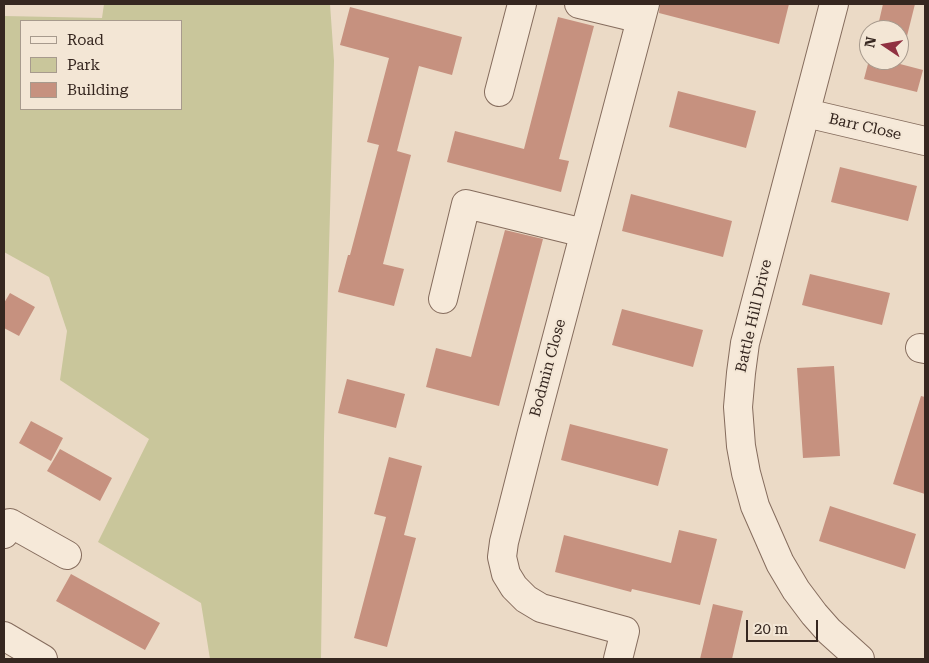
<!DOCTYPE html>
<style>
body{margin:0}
#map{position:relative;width:929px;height:663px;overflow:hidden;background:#ebdac6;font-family:"Roboto Serif",serif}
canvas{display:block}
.frame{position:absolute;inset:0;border:5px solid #362720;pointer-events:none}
.legend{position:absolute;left:20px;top:20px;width:162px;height:90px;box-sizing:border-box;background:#f3e6d5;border:1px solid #a79a8d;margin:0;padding:6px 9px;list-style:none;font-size:15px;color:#362720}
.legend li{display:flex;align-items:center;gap:10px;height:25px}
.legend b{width:25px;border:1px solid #a79a8d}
.north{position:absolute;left:859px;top:20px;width:50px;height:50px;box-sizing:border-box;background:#f3e6d5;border:1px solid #a79a8d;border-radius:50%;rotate:282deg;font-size:14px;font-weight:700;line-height:20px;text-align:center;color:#362720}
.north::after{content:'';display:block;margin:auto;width:18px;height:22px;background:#903141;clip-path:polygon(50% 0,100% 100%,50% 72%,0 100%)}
.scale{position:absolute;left:746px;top:620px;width:72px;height:22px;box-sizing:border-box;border:2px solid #362720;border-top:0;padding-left:6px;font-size:15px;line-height:18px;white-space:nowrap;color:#362720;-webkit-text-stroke:4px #f3e6d5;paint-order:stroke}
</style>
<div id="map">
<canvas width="929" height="663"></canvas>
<div class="frame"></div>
<ul class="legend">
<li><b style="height:6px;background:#f6e9d9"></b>Road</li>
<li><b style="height:14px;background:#c9c69b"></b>Park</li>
<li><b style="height:14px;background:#c6917f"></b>Building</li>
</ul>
<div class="north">N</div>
<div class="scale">20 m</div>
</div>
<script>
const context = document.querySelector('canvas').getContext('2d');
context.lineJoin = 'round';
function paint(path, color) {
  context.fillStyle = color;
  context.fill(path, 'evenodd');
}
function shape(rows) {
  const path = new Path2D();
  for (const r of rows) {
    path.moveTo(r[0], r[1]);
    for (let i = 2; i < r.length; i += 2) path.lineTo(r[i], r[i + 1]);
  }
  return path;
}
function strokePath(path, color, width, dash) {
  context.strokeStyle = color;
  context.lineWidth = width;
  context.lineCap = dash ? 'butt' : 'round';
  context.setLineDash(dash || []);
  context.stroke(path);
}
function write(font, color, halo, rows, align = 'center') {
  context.font = font + ' "Roboto Serif",serif';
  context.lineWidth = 4;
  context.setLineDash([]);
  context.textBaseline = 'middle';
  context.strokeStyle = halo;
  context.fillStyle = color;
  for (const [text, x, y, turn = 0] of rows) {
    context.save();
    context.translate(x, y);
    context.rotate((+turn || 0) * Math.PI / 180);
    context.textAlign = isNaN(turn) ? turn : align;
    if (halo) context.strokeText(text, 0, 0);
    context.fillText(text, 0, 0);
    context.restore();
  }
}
const green = shape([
 [104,4,330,4,334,61,324,437,321,659,210,659,201,603,98,542,149,439,60,380,67,331,49,277,4,252,4,16,102,18],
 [21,21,181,21,181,109,21,109]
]);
const building = shape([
 [660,4,789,4,779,44,659,13],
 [883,4,915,4,900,64,923,70,917,92,864,79,869,60,899,60,899,30,877,30],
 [350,7,462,37,452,75,419,66,397,151,411,155,383,264,404,269,394,306,338,292,348,255,350,255,379,145,367,142,389,58,340,45],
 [558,17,594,26,559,159,569,161,561,192,447,162,455,131,524,149],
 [678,91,756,111,746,148,669,127],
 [840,167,917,186,908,221,831,202],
 [631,194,732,221,723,257,622,231],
 [505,230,543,239,499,406,426,387,436,348,471,357],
 [810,274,890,293,882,325,802,305],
 [10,293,35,307,19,336,4,328,4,303],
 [622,309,703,330,693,367,612,345],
 [834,366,840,456,803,458,797,368],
 [347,379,405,394,396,428,338,413],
 [921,396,925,397,925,494,893,484],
 [31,421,63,438,51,461,19,443],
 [570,424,668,449,658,486,561,460],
 [60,449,112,478,100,501,47,471],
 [389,457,422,466,404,535,416,538,387,647,354,638,386,517,374,514],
 [830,506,916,534,905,569,819,541],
 [679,530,717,539,700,605,632,589,631,592,555,572,564,535,671,563],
 [71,574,160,623,145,650,56,601],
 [713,604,743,611,732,659,700,659]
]);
const minor = shape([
 [579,4,641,19],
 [834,4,745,343,741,373,738,407,741,446,746,473,755,506,780,563,796,590,814,614,829,631,860,659],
 [499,92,522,4],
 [806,113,925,141],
 [443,299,466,204,584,233],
 [920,348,925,349],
 [4,534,10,523,67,555],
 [4,636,43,659],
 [618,659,625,631,541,608,526,599,514,587,506,574,502,557,504,542,532,432,645,4]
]);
const streetNames = [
 ["Barr Close",865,127,13],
 ["Battle Hill Drive",754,316,-77],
 ["Bodmin Close",548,368,-75]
];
paint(green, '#c9c69b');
paint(building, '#c6917f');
strokePath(minor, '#856c5d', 30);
strokePath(minor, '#f6e9d9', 28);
write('15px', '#362720', '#f3e6d5', streetNames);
</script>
